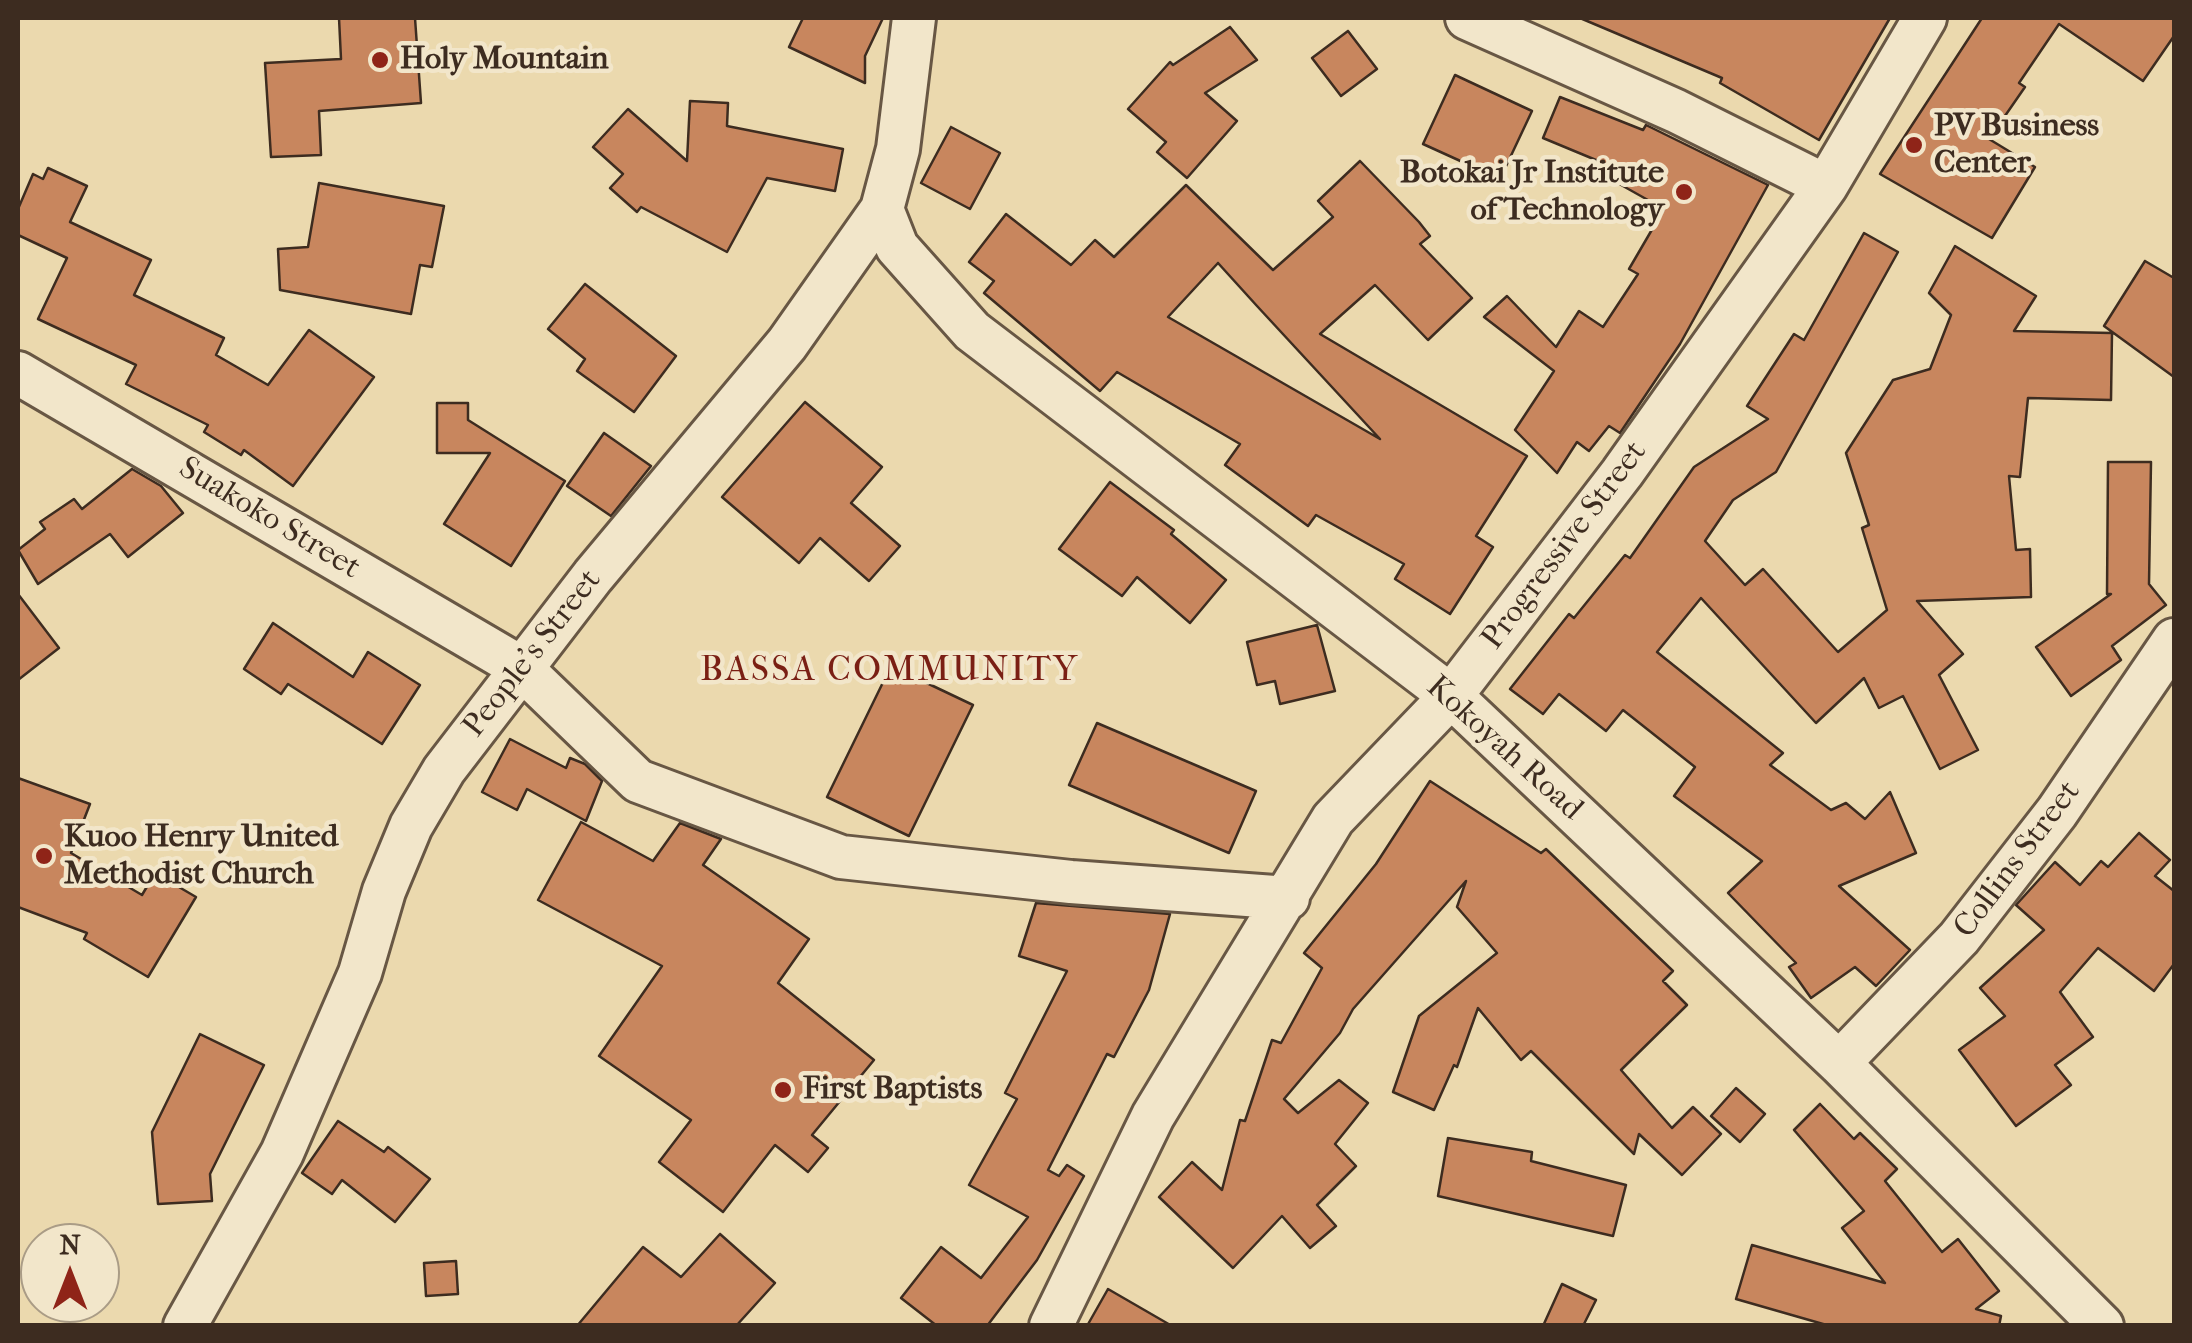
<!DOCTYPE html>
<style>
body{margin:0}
#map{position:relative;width:2192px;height:1343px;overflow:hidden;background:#ebd9ae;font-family:"IM FELL French Canon",serif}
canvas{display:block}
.frame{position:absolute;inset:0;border:20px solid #3d2c20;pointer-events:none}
.north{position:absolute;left:20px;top:1223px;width:100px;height:100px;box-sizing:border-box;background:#f2e6ca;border:2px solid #aa9c86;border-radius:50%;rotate:0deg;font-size:28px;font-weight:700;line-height:40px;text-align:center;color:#3d2c20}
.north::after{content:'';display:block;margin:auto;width:35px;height:45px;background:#8f2418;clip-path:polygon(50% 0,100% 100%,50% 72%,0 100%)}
</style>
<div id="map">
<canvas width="2192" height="1343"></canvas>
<div class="frame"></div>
<div class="north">N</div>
</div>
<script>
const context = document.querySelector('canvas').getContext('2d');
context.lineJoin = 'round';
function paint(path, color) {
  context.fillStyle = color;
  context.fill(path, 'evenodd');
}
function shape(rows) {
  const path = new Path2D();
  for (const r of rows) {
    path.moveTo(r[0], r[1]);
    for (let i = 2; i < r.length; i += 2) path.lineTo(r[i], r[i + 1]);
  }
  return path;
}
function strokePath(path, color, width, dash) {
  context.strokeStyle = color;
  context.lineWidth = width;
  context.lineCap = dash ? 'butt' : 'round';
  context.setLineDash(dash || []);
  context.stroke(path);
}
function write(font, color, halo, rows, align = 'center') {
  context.font = font + ' "IM FELL French Canon",serif';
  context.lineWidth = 9;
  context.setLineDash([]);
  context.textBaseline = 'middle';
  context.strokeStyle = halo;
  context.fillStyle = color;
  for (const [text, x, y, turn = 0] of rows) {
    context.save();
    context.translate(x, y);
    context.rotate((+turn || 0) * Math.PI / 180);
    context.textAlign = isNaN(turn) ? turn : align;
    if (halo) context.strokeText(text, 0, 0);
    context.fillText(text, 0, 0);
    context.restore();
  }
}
const building = shape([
 [339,18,415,18,421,103,319,111,321,155,271,157,265,63,341,59,339,18],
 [803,18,883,18,865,56,865,83,789,47,803,18],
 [1580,18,1890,18,1819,140,1720,83,1722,78,1580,18],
 [1982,18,2174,18,2174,36,2143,81,2059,24,2019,83,2025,87,1989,139,2035,167,1992,238,1880,174,1982,18],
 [1230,27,1257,60,1205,93,1237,121,1187,178,1157,152,1166,142,1128,109,1170,62,1173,65,1230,27],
 [1348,31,1377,69,1341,96,1312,58,1348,31],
 [1455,75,1532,111,1500,179,1423,144,1455,75],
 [1560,97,1643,130,1646,125,1768,185,1680,344,1620,433,1609,426,1589,451,1577,442,1557,473,1515,430,1554,371,1484,317,1507,296,1556,347,1579,311,1603,327,1638,274,1629,269,1664,209,1614,181,1620,170,1543,138,1560,97],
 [690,101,728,103,727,126,843,149,835,191,767,178,727,252,641,207,637,212,610,188,623,174,593,147,628,109,687,161,690,101],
 [951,127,1000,153,970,209,921,183,951,127],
 [1360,161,1419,222,1430,236,1420,244,1472,298,1428,340,1375,285,1320,334,1527,456,1476,536,1493,547,1450,614,1395,579,1404,564,1316,515,1308,526,1225,465,1240,444,1117,372,1100,391,984,293,994,281,969,262,1006,214,1071,265,1095,240,1114,257,1186,185,1273,270,1333,217,1318,201,1360,161],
 [1218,263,1257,306,1380,439,1168,317,1218,263],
 [48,168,87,186,70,222,151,260,134,295,224,338,216,355,268,385,309,330,374,377,293,486,244,450,241,455,204,432,208,425,126,384,136,365,38,319,67,258,18,235,18,209,33,174,43,179,48,168],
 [319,183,444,206,432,267,420,265,411,314,280,290,278,249,308,247,319,183],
 [1864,233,1898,252,1776,472,1733,500,1705,541,1745,585,1763,569,1838,652,1887,610,1862,528,1869,525,1846,453,1893,380,1930,369,1951,315,1929,293,1955,246,2036,296,2014,331,2112,333,2111,400,2028,398,2020,477,2009,476,2016,550,2030,549,2031,597,1917,601,1963,654,1939,675,1978,750,1940,769,1903,696,1879,708,1864,678,1816,723,1701,598,1657,652,1783,753,1770,765,1831,810,1846,803,1865,819,1890,792,1916,853,1839,886,1910,950,1876,986,1855,967,1811,998,1789,967,1796,963,1728,893,1762,861,1674,796,1695,767,1623,710,1606,731,1559,694,1543,714,1510,689,1569,614,1574,618,1625,555,1630,558,1694,467,1768,419,1747,406,1794,334,1804,340,1864,233],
 [2145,261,2174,278,2174,377,2104,326,2145,261],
 [585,284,676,356,634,412,577,371,585,359,548,329,585,284],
 [805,402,882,467,851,503,900,546,869,581,820,538,799,563,722,497,805,402],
 [437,403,468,403,468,420,565,481,511,566,444,524,490,453,437,453,437,403],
 [604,433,651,466,611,516,567,486,604,433],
 [2108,462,2151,462,2149,584,2166,605,2112,646,2121,660,2071,696,2036,647,2111,594,2107,594,2108,462],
 [132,469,161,486,183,513,128,557,110,534,38,584,18,550,45,529,40,522,74,499,82,509,132,469],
 [1110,482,1174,530,1171,534,1226,580,1190,623,1137,577,1122,596,1059,549,1110,482],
 [18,594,59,648,18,680,18,594],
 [273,623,353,677,368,652,420,685,382,744,288,684,281,694,244,669,273,623],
 [1317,625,1335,691,1280,704,1275,681,1257,685,1247,642,1317,625],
 [891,666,973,705,909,836,827,797,891,666],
 [1097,723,1256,791,1229,853,1069,785,1097,723],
 [510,739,566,768,570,758,585,764,602,781,586,821,527,789,517,810,482,792,510,739],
 [18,778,90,804,71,853,142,895,155,873,196,897,148,977,84,939,87,933,18,907,18,778],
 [1430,781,1541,853,1546,849,1673,971,1663,981,1687,1005,1621,1070,1672,1128,1693,1107,1721,1134,1682,1175,1639,1134,1634,1154,1531,1051,1521,1060,1478,1008,1457,1067,1454,1065,1434,1110,1393,1092,1419,1016,1497,953,1457,907,1466,881,1353,1009,1340,1033,1284,1099,1298,1113,1339,1080,1368,1103,1335,1144,1356,1166,1317,1205,1336,1226,1310,1248,1282,1216,1233,1268,1159,1197,1192,1162,1222,1190,1240,1120,1245,1121,1272,1040,1281,1043,1322,968,1304,953,1376,864,1430,781],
 [581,822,653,861,680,823,721,839,703,865,809,939,778,983,874,1060,812,1135,828,1148,808,1172,775,1145,723,1212,659,1162,691,1120,599,1056,662,966,538,900,581,822],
 [2139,833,2170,860,2155,876,2174,891,2174,964,2154,991,2098,948,2060,992,2093,1037,2055,1065,2071,1085,2016,1126,1959,1050,2005,1016,1980,988,2044,930,2016,905,2055,862,2080,885,2101,861,2108,867,2139,833],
 [1036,903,1170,914,1149,990,1114,1057,1107,1054,1048,1170,1059,1176,1067,1165,1084,1176,1037,1260,987,1326,937,1326,901,1298,941,1247,981,1278,1028,1217,969,1185,1017,1099,1005,1093,1067,971,1019,956,1036,903],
 [200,1034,264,1065,210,1174,212,1201,158,1204,152,1132,200,1034],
 [1736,1088,1765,1114,1740,1142,1711,1116,1736,1088],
 [1820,1104,1854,1139,1860,1133,1897,1169,1885,1181,1942,1252,1958,1239,1999,1291,1976,1309,2001,1316,1999,1326,1830,1326,1736,1299,1752,1245,1885,1283,1842,1228,1864,1211,1794,1130,1820,1104],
 [338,1121,384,1152,388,1147,430,1179,395,1222,342,1180,332,1194,302,1173,338,1121],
 [1448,1138,1532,1152,1531,1161,1626,1185,1613,1236,1438,1196,1448,1138],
 [720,1234,775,1283,736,1326,577,1326,643,1247,681,1277,720,1234],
 [456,1261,458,1294,426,1296,424,1263,456,1261],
 [1562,1284,1596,1300,1583,1326,1543,1326,1562,1284],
 [1108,1289,1172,1326,1087,1326,1108,1289]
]);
const minor = shape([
 [1467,18,1676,111,1826,186],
 [882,209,897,247,972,331,1451,696,1839,1063,2102,1326],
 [18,373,520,667,638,781,841,857,1071,882,1288,898],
 [1839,1063,1959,938,2057,812,2174,640],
 [185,1326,282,1153,360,973,384,891,411,826,444,770,593,576,787,344,882,209,898,149,914,18],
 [1051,1326,1153,1116,1333,819,1451,696,1622,473,1826,186,1925,18]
]);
const markers = [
 [380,60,10,"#8f2418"],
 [1914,145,10,"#8f2418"],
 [1684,192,10,"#8f2418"],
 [44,856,10,"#8f2418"],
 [783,1090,10,"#8f2418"]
];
const poiNames = [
 ["Holy Mountain",400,60],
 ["PV Business",1934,127],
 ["Center",1934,164],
 ["Botokai Jr Institute",1664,174,"right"],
 ["of Technology",1664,211,"right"],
 ["Kuoo Henry United",64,838],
 ["Methodist Church",64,875],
 ["First Baptists",803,1090]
];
const streetNames = [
 ["Suakoko Street",269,519,31],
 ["Progressive Street",1565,546,-53],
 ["People's Street",533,654,-52],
 ["Kokoyah Road",1504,749,42],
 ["Collins Street",2018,860,-53]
];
const neighbourhoodNames = [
 ["BASSA COMMUNITY",890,671]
];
paint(building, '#c8865e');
strokePath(building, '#3d2c20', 2.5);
strokePath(minor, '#685744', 48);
strokePath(minor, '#f2e6ca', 42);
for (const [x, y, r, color] of markers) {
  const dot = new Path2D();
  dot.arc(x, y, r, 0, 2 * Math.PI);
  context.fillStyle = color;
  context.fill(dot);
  strokePath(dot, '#f2e6ca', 4);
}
write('bold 32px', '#3d2c20', '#f2e6ca', poiNames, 'left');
write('32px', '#3d2c20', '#f2e6ca', streetNames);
context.letterSpacing = '2.5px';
write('35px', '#7a1f14', '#f2e6ca', neighbourhoodNames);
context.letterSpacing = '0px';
</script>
